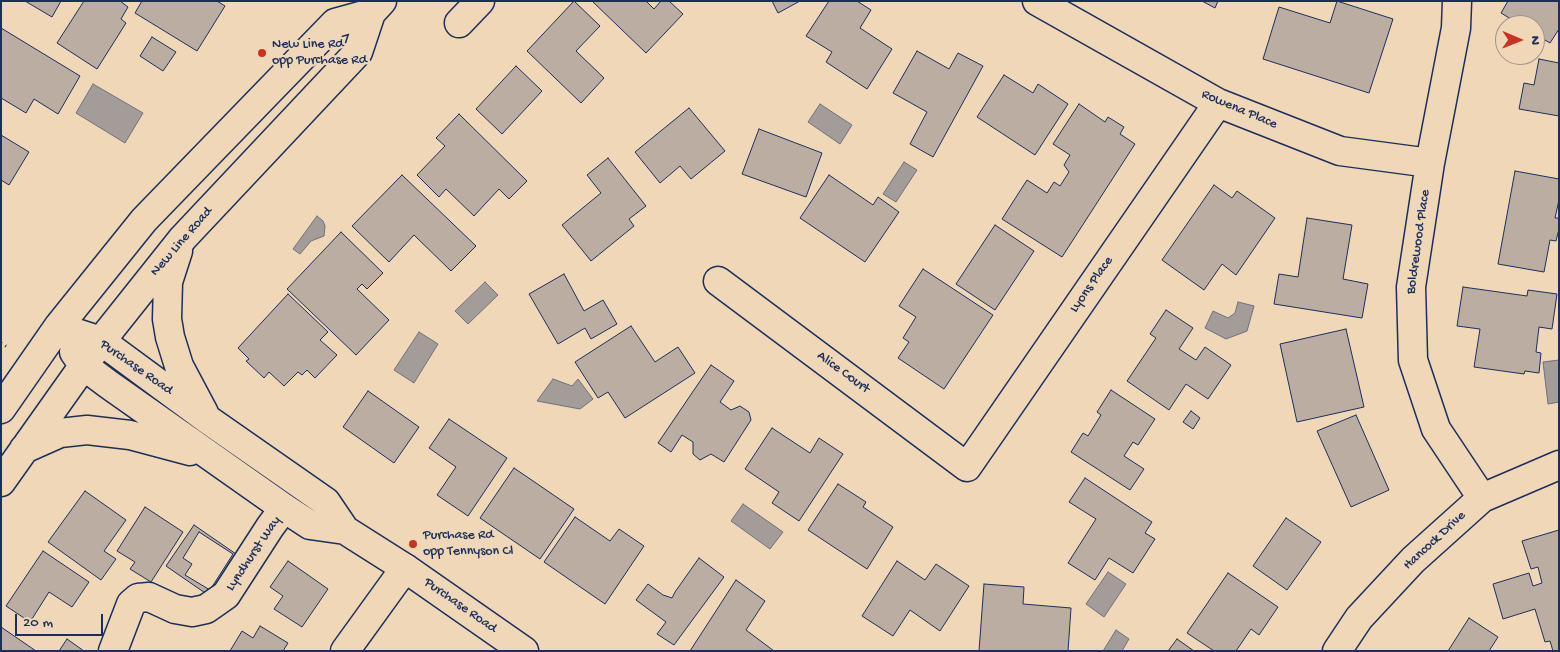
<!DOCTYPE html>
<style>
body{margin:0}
#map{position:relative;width:1560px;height:652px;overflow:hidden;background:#f0d7b8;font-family:"Gochi Hand",sans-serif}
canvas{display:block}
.frame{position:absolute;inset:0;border:2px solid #1b2f5e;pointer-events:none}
.north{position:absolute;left:1495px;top:15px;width:50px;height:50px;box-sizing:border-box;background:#f0d7b8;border:1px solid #9b9494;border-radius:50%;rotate:91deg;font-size:14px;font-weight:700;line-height:20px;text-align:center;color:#1b2f5e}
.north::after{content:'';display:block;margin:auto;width:18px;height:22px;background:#c8321e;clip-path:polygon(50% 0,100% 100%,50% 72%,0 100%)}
.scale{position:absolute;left:15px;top:614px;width:88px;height:22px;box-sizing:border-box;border:2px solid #1b2f5e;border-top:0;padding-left:6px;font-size:15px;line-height:18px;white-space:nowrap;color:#1b2f5e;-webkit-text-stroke:4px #f0d7b8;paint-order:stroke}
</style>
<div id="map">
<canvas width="1560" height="652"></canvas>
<div class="frame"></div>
<div class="north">N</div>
<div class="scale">20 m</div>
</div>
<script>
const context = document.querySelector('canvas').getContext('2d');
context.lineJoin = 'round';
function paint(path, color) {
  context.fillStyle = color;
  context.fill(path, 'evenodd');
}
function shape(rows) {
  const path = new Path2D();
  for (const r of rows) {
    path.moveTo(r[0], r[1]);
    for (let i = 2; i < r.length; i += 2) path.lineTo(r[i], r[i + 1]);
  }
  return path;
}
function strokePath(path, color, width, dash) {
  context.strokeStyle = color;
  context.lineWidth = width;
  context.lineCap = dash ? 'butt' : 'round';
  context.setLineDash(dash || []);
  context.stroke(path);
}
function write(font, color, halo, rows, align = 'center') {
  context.font = font + ' "Gochi Hand",sans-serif';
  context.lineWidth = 4.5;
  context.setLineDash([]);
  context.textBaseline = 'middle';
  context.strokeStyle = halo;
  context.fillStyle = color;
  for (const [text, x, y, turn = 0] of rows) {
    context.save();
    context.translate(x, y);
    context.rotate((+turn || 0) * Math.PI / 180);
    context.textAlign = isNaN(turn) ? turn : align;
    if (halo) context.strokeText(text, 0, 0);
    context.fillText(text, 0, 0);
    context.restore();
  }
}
const water = shape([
 [93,84,143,113,125,143,76,113,93,84],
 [820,104,852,125,840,144,808,122,820,104],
 [904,162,917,170,896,202,883,194,904,162],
 [317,216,323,221,325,226,324,236,311,241,300,254,293,249,317,216],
 [485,282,498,295,468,324,455,311,485,282],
 [1238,302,1254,306,1247,331,1226,339,1205,328,1213,311,1228,318,1235,313,1238,302],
 [419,332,438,344,414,383,394,370,419,332],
 [1559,360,1559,402,1548,404,1543,362,1559,360],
 [553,379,572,386,578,379,593,399,580,409,537,401,553,379],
 [743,504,783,532,770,549,731,521,743,504],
 [1108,572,1126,584,1104,617,1086,604,1108,572],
 [1116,630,1129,639,1122,651,1103,651,1116,630]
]);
const building = shape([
 [25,1,61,1,52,17,25,1],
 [84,1,120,1,128,7,121,19,126,23,97,69,57,43,84,1],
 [142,1,217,1,225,6,197,51,135,13,142,1],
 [574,1,600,26,576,51,604,78,581,103,527,51,574,1],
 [592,1,646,1,654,9,661,1,669,1,683,14,646,53,592,1],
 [772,1,800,1,778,13,772,1],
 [829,1,857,1,871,10,860,28,892,49,867,89,826,62,832,52,806,36,829,1],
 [1202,1,1218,1,1215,8,1202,1],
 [1337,1,1393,19,1369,93,1263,59,1279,7,1330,23,1337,1],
 [1508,1,1559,1,1559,29,1550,43,1535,34,1535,25,1521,25,1501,13,1508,1],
 [1,28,80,76,58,114,34,99,26,113,1,98,1,28],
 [152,37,176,52,163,71,140,56,152,37],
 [917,51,949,69,958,53,983,66,933,157,910,144,927,112,893,93,917,51],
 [1539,59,1559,63,1559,116,1519,109,1524,83,1534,85,1539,59],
 [516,66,542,91,502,134,476,109,516,66],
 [1004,75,1033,93,1038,84,1068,104,1035,155,977,117,1004,75],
 [1079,104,1105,122,1108,117,1124,127,1120,134,1135,144,1062,257,1002,219,1027,180,1047,193,1054,182,1060,186,1069,172,1064,165,1070,155,1053,144,1079,104],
 [689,108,725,151,691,179,680,166,660,183,635,152,689,108],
 [459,114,527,181,509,199,499,189,474,216,446,189,439,197,417,175,445,146,436,138,459,114],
 [759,129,822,153,806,197,742,174,759,129],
 [1,135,29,152,9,185,1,180,1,135],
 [608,158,646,206,629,219,634,226,591,261,562,225,601,193,587,175,608,158],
 [1515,171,1559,179,1559,200,1555,218,1559,218,1559,229,1556,241,1550,240,1544,272,1498,264,1515,171],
 [402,175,476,246,451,271,414,235,389,262,352,226,402,175],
 [829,175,873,205,878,197,899,212,865,262,800,218,829,175],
 [1214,185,1232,198,1237,191,1275,218,1236,275,1222,264,1204,290,1162,260,1214,185],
 [1307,218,1352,225,1343,279,1368,284,1362,318,1274,304,1279,274,1298,277,1307,218],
 [995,225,1034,251,995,310,956,284,995,225],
 [341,232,383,273,367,289,362,284,357,289,389,320,356,355,287,289,341,232],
 [923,269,993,315,944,389,898,358,909,342,903,338,916,317,899,306,923,269],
 [564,274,584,311,603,300,617,324,591,339,585,328,558,344,529,294,564,274],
 [1463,287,1527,296,1528,290,1557,294,1552,329,1539,327,1536,352,1541,353,1539,373,1525,371,1524,374,1474,367,1480,329,1457,326,1463,287],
 [288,294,328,332,320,340,337,355,315,378,307,370,302,375,298,372,284,386,269,372,264,378,246,361,249,359,238,348,288,294],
 [1166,310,1193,328,1179,349,1196,360,1205,347,1231,365,1208,399,1186,384,1169,410,1127,381,1156,338,1150,334,1166,310],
 [631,326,655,362,678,347,695,373,625,418,608,392,598,398,575,362,631,326],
 [1346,329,1364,407,1297,422,1280,344,1346,329],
 [711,365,734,381,720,402,731,410,740,406,749,412,751,420,724,462,711,454,700,460,693,454,693,442,682,435,671,452,658,443,711,365],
 [1111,390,1155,419,1138,445,1133,442,1124,456,1144,469,1130,490,1071,452,1083,433,1088,436,1101,415,1097,412,1111,390],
 [368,391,419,427,394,463,343,427,368,391],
 [1191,411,1200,418,1193,429,1183,422,1191,411],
 [1356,415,1389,490,1351,507,1317,431,1356,415],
 [449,419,507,458,468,516,437,495,456,467,429,448,449,419],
 [772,428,810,453,819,438,843,454,799,521,772,503,779,492,745,469,772,428],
 [514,468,574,509,540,559,480,518,514,468],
 [1085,478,1152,522,1145,533,1155,539,1133,573,1109,558,1095,580,1068,563,1096,519,1069,502,1085,478],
 [838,484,866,502,863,507,893,527,867,569,808,530,838,484],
 [85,491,126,520,104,551,116,559,101,580,48,542,85,491],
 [145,507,183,532,151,582,130,569,135,562,117,551,145,507],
 [575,517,610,541,619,529,644,546,605,604,544,562,575,517],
 [1286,518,1321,542,1287,590,1253,566,1286,518],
 [194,525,236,554,208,595,166,566,194,525],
 [1559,530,1559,651,1553,651,1550,641,1545,642,1535,609,1503,619,1493,584,1529,573,1533,586,1542,583,1538,567,1531,569,1522,541,1559,530],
 [199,532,233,554,210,590,185,575,192,564,183,558,199,532],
 [43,551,89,582,72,607,49,592,30,622,6,606,43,551],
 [699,558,724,577,674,645,657,634,666,622,636,600,648,584,663,595,672,598,675,592,699,558],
 [288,561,328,589,302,627,274,609,283,596,270,587,288,561],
 [897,561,925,580,936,564,969,586,940,631,910,610,893,636,862,616,897,561],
 [1228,573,1278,607,1259,635,1251,629,1236,651,1214,651,1187,633,1228,573],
 [736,580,765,601,746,630,774,651,690,651,736,580],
 [984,584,1024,587,1023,604,1071,608,1068,651,979,651,984,584],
 [1469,618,1498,637,1489,651,1448,651,1469,618],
 [260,626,288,643,283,651,230,651,242,631,253,638,260,626],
 [1,627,36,651,1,651,1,627],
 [67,639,84,651,59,651,67,639],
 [1177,639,1194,651,1168,651,1177,639]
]);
const path = shape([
 [1,343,9,348]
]);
const minor = shape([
 [1037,1,1218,103,1340,151,1430,163],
 [1457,1,1456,28,1430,163,1411,287,1413,360,1436,429,1482,498],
 [459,23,480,1],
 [718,281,967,467,1218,103],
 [113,651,131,604,138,598,149,597,175,609,192,612,206,609,226,595,270,527,284,508],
 [345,651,405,568],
 [1337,651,1359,618,1413,560,1482,498,1559,465]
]);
const major = shape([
 [178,251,168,282,167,319,170,337,179,366,204,413],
 [58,327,101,341,207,419,326,502,345,530,405,568,524,651],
 [74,352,84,366,108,384,284,508,310,525,345,530],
 [1,409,58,327,144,220,335,23,371,13],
 [24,449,60,433,87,430,130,435,190,451],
 [1,482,101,341,183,238,358,52,371,13,382,1]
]);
const markers = [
 [262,53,5,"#c8321e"],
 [413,544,5,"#c8321e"]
];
const poiNames = [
 ["New Line Rd",272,45],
 ["opp Purchase Rd",272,61],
 ["Purchase Rd",423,536],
 ["opp Tennyson Cl",423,552]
];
const streetNames = [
 ["Rowena Place",1239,110,23],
 ["New Line Road",182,242,-49],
 ["Boldrewood Place",1419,242,-82],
 ["Lyons Place",1092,285,-55],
 ["Purchase Road",136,368,35],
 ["Alice Court",843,373,36],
 ["Hancock Drive",1435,541,-43],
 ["Lyndhurst Way",254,554,-56],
 ["Purchase Road",460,606,35]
];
paint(water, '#a49c98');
strokePath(water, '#6d7081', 1);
paint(building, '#bbada2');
strokePath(building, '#1b2f5e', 1);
strokePath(minor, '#1b2f5e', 31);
strokePath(major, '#1b2f5e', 31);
strokePath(path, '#1b2f5e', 3, [1, 4]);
strokePath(minor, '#f0d7b8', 28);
strokePath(major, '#f0d7b8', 28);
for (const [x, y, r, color] of markers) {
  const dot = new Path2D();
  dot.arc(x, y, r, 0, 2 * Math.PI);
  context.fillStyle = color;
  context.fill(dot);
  strokePath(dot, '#f0d7b8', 2);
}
write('14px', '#1b2f5e', '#f0d7b8', poiNames, 'left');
write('14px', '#1b2f5e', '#f0d7b8', streetNames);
</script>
